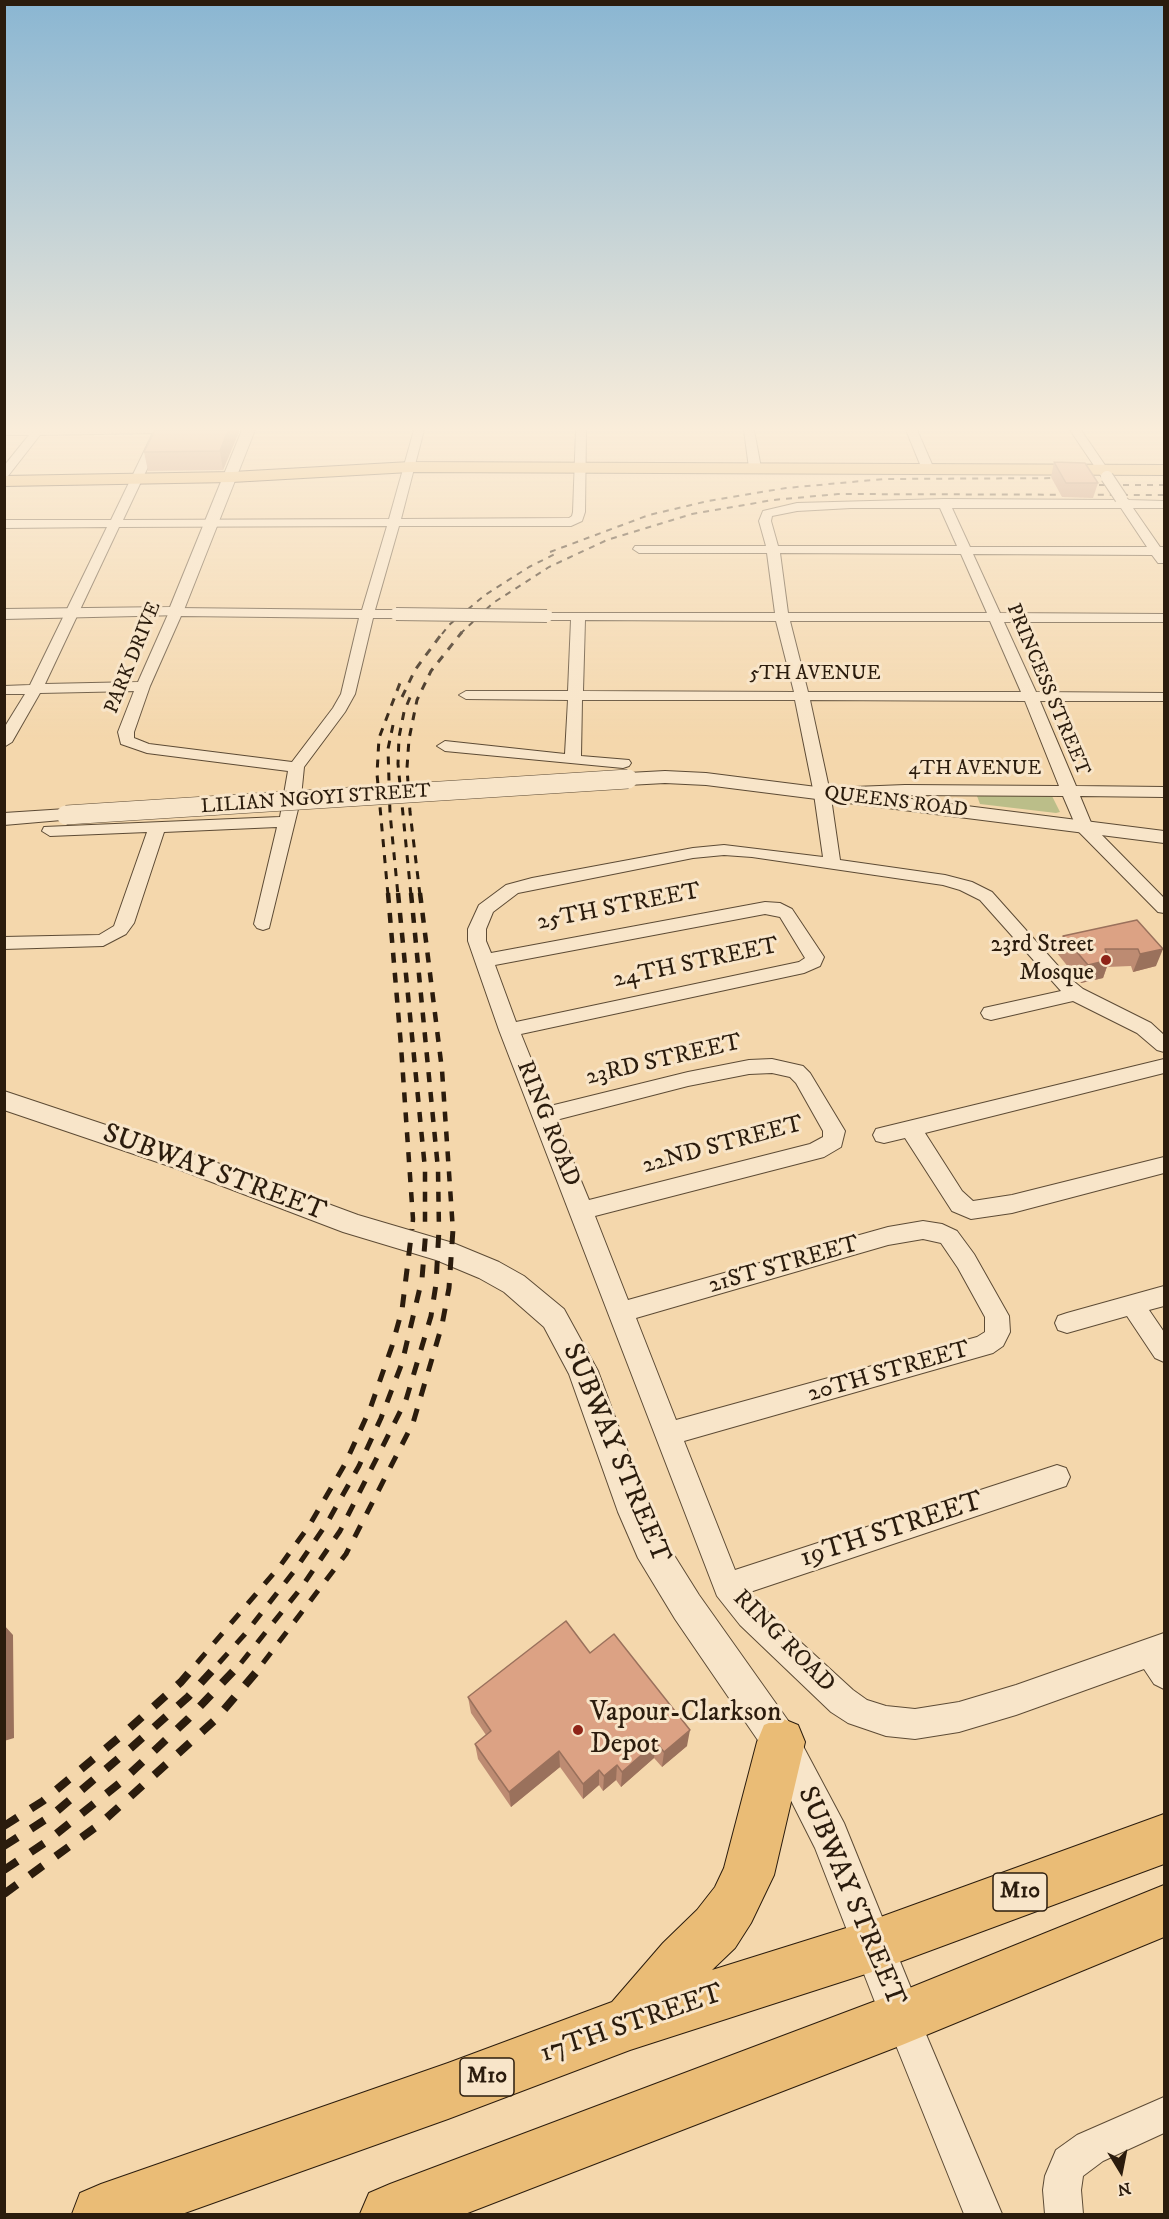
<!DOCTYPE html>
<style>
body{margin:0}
#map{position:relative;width:1169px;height:2219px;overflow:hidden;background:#f4d7ac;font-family:"IM FELL DW Pica",serif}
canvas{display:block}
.frame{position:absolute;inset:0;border:6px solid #2b1c0d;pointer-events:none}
.north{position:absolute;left:1091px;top:2141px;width:60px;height:60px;-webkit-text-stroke:4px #f8e5c9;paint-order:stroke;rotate:170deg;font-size:16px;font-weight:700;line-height:24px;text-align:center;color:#2b1c0d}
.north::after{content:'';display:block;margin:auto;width:21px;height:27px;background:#2b1c0d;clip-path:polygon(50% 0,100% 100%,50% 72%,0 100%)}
</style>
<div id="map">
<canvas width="1169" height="2219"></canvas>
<div class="frame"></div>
<div class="north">N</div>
</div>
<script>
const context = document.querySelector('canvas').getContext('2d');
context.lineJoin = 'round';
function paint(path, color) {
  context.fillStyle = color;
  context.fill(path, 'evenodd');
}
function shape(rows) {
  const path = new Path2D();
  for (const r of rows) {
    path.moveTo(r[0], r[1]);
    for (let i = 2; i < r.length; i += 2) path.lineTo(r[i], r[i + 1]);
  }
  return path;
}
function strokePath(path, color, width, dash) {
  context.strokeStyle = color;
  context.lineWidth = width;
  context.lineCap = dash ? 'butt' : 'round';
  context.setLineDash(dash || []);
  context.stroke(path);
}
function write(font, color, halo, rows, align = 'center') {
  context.font = font + ' "IM FELL DW Pica",serif';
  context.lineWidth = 6;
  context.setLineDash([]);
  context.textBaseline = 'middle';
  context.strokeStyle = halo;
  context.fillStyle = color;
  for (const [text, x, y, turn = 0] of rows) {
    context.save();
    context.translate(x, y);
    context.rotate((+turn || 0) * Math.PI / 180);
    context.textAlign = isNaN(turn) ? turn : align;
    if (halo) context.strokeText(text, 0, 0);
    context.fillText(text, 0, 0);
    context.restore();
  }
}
const green = shape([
 [977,796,1052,796,1060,812,1056,813,980,804]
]);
const minor = shape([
 [4,430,180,430,175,433,164,433,123,520,389,519,414,430,424,430,401,519,569,518,572,516,573,512,576,430,586,430,585,512,582,521,571,526,399,526,375,610,396,610,403,614,396,618,373,618,355,694,345,712,304,767,301,797,269,928,263,930,257,928,254,924,277,827,164,832,134,923,126,934,103,946,4,949,4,937,99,935,114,926,147,832,50,836,42,831,44,827,280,817,288,771,147,753,121,744,118,732,134,691,40,693,12,742,4,747,4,728,25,694,4,694,4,686,30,685,107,527,4,528,4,520,111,520,153,433,40,435,8,476,4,477,4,466,29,435,4,435,4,430],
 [387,526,362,610,176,608,169,612,138,682,45,684,119,527,387,526],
 [181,616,359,618,341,694,333,708,292,762,149,744,134,738,134,732,150,686,181,616],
 [744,430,754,430,761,468,759,470,751,470,749,468,744,430],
 [906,430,917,430,934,469,932,471,928,472,922,469,906,430],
 [1070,430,1081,430,1113,477,1111,479,1103,479,1070,430],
 [1121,494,1129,500,1164,501,1164,508,1133,508,1160,547,1164,547,1164,563,1158,563,1152,555,973,554,1000,613,1164,614,1164,622,1004,622,1036,692,1164,693,1164,701,1040,701,1076,786,1164,787,1164,797,1080,796,1092,825,1164,898,1164,913,1158,912,1078,831,1063,796,905,795,831,798,840,860,945,875,972,882,992,892,1067,976,1083,989,1151,1023,1164,1035,1164,1052,1157,1050,1137,1033,1073,1001,991,1020,984,1018,981,1013,984,1008,1061,991,980,900,960,890,943,885,752,857,724,855,693,858,518,893,493,912,486,929,486,941,491,953,765,902,780,903,792,909,824,957,820,966,804,973,521,1034,550,1106,688,1072,749,1060,772,1059,803,1066,810,1073,845,1131,841,1147,824,1157,595,1216,628,1300,888,1227,923,1221,942,1224,957,1231,974,1254,1009,1316,1010,1332,1003,1346,993,1353,684,1441,735,1570,1057,1465,1066,1468,1070,1477,1066,1486,1057,1489,750,1592,760,1605,853,1690,867,1700,886,1706,915,1709,959,1702,1016,1685,1164,1633,1164,1689,1154,1684,1144,1669,1016,1715,959,1732,915,1739,886,1736,848,1723,831,1712,740,1625,717,1596,499,1030,468,941,468,929,479,905,506,885,532,878,693,848,724,845,823,857,814,794,795,700,582,700,581,756,629,760,631,763,629,766,623,768,445,751,437,746,445,741,565,754,568,700,466,699,459,695,466,691,568,691,571,620,547,620,540,616,542,613,775,613,767,553,639,553,633,549,635,546,766,546,759,521,763,511,797,503,944,499,1117,500,1117,496,1121,494],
 [851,508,940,508,957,546,778,546,771,521,772,516,797,511,851,508],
 [952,508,1121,508,1147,547,970,547,952,508],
 [780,553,961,554,987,613,788,613,780,553],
 [585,620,776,621,794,692,583,691,585,620],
 [790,621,990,621,1021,692,808,692,790,621],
 [810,700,1025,701,1059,786,905,785,829,788,810,700],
 [765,914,780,917,805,958,799,962,516,1022,495,965,765,914],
 [772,1073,790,1077,796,1083,823,1131,823,1137,810,1144,589,1200,556,1120,688,1086,749,1074,772,1073],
 [923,1239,941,1243,958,1268,985,1317,985,1332,977,1337,676,1420,636,1318,888,1245,923,1239],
 [1164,1059,1164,1073,925,1133,962,1191,973,1201,1012,1195,1164,1157,1164,1173,1012,1213,971,1219,952,1211,905,1138,884,1143,876,1141,873,1135,876,1129,884,1127,1164,1059],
 [1164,1286,1164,1306,1149,1310,1164,1332,1164,1362,1155,1358,1127,1316,1067,1333,1058,1330,1055,1323,1058,1316,1067,1313,1164,1286],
 [902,2001,914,2006,1002,2214,964,2214,885,2018,890,2006,902,2001],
 [1164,2097,1164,2133,1103,2161,1083,2176,1081,2190,1083,2214,1045,2214,1043,2190,1045,2176,1056,2150,1077,2135,1164,2097]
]);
const tertiary = shape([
 [242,430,255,430,182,615,4,619,4,609,170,607,242,430],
 [665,771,706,773,1164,831,1164,843,706,785,665,783,628,785,621,783,618,779,621,775,628,773,665,771],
 [66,809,73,811,76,815,73,819,4,825,4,813,66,809],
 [4,1091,193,1154,358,1215,453,1243,499,1262,524,1276,564,1309,598,1371,649,1509,662,1536,699,1595,794,1729,844,1823,923,2018,917,2033,902,2039,887,2033,815,1848,768,1755,675,1619,638,1558,618,1512,569,1374,544,1327,504,1292,479,1278,436,1260,343,1232,175,1168,4,1110,4,1091]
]);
const primary = shape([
 [410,462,1164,465,1164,475,410,472,232,482,4,486,4,476,232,472,410,462],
 [781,1718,798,1725,805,1742,774,1875,751,1923,735,1948,712,1970,875,1919,1164,1814,1164,1864,875,1971,630,2050,448,2119,182,2214,72,2214,80,2193,101,2184,448,2063,612,2002,663,1943,697,1910,715,1887,724,1868,757,1742,764,1725,781,1718],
 [1164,1885,1164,1937,902,2045,465,2214,360,2214,369,2193,390,2184,902,1991,1164,1885]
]);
const railFar4 = shape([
 [1087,485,1164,485],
 [550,552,649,515,708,501,786,488,884,479,1068,478],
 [442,634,449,625,485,595,529,567,559,552],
 [460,634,493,603,549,567,607,540,692,514,773,500,838,494,1164,495]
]);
const railFar3 = shape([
 [402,697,415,670,443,632],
 [393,725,388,749,390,813,398,895],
 [388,895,377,774,379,738,400,683],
 [411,895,398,764,399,737,404,712,413,690],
 [420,895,410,812,407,768,409,739,417,700,431,671,462,632]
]);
const railFar2 = shape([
 [388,893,401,1046,413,1219,412,1231],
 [398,893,425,1169,425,1231],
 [411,893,438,1169,439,1231],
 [420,893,442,1070,453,1231]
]);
const railFar1 = shape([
 [197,1663,280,1566,309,1526,345,1464,370,1409,392,1346,402,1310,412,1229],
 [219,1663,245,1634,295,1570,327,1523,359,1466,381,1418,402,1363,422,1279,426,1229],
 [241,1663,301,1588,340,1531,406,1400,431,1316,436,1284,439,1229],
 [263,1663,346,1554,413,1423,442,1325,449,1288,453,1229]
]);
const rail = shape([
 [4,1826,43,1801,122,1735,181,1682,198,1662],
 [4,1846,51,1816,132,1747,188,1697,220,1662],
 [4,1870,46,1842,121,1782,188,1719,242,1662],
 [4,1894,100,1824,215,1720,265,1662]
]);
const minorBridge = shape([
 [1107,477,1121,498],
 [396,614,547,616]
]);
const tertiaryBridge = shape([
 [66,815,628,779]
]);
const wall = shape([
 [155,430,238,430,239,432,223,470,148,471,144,452],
 [1054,462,1098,483,1093,498,1062,497,1051,477],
 [1137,920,1156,966,1133,972,1131,966,1107,967,1103,978,1081,983,1057,953,1063,936],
 [590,1653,687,1746,662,1767,654,1758,621,1787,616,1780,603,1791,599,1785,583,1799,560,1767,511,1807,478,1759,475,1744,486,1735,471,1713,468,1697]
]);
const shadedWall = shape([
 [228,430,238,430,239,432,223,470,220,451],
 [1163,949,1156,966,1133,972,1140,954],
 [1109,960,1103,978,1081,983,1088,965],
 [4,1625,13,1635,14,1738,4,1741],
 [690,1730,687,1746,662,1767,664,1752],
 [656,1742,654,1758,621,1787,622,1772],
 [559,1751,560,1767,511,1807,509,1792],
 [617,1765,616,1780,603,1791,604,1776],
 [599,1770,599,1785,583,1799,583,1784]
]);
const building = shape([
 [155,430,228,430,220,451,144,452,155,430],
 [1054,462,1085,463,1098,483,1066,483,1054,462],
 [1137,920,1163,949,1140,954,1138,949,1105,949,1109,960,1088,965,1063,936,1137,920],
 [566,1621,590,1653,614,1634,690,1730,664,1752,656,1742,622,1772,617,1765,604,1776,599,1770,583,1784,559,1751,509,1792,475,1744,491,1731,468,1697,566,1621]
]);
const markers = [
 [1106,960,6,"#8f2418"],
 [578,1730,6,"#8f2418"]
];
const farStreetnames = [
 ["PARK DRIVE",134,658,-68],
 ["5TH AVENUE",815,675],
 ["PRINCESS STREET",1047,690,67],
 ["4TH AVENUE",975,770],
 ["LILIAN NGOYI STREET",316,800,-4],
 ["QUEENS ROAD",896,803,7]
];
const shields = [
 [1020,1892,54],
 [487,2077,54]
];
const shieldNames = [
 ["M10",1020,1892],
 ["M10",487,2077]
];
const streetNames = [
 ["25TH STREET",619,908,-11],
 ["24TH STREET",696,964,-12],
 ["23RD STREET",664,1061,-13],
 ["RING ROAD",547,1124,68],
 ["22ND STREET",723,1146,-15],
 ["21ST STREET",784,1266,-16],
 ["20TH STREET",889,1373,-16],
 ["RING ROAD",783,1642,45]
];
const poiNames = [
 ["23rd Street",1094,946],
 ["Mosque",1094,974]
];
const nearStreetnames = [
 ["SUBWAY STREET",214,1174,20],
 ["SUBWAY STREET",615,1454,67],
 ["19TH STREET",892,1531,-18],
 ["SUBWAY STREET",850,1897,67],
 ["17TH STREET",632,2025,-19]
];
const nearPoinames = [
 ["Vapour-Clarkson",590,1714],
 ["Depot",590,1746]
];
paint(green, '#bbbe89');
strokePath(minor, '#5d4b35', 2);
strokePath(tertiary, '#5d4b35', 2);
strokePath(primary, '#2b1c0d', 2);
paint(minor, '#f8e5c9');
paint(tertiary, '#f8e5c9');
paint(primary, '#eabc76');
strokePath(railFar4, '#2b1c0d', 2, [6, 6]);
strokePath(railFar3, '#2b1c0d', 3, [8, 8]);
strokePath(railFar2, '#2b1c0d', 4.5, [10, 10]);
strokePath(railFar1, '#2b1c0d', 5, [13, 13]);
strokePath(rail, '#2b1c0d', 8, [16, 16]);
strokePath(minorBridge, '#5d4b35', 14, []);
strokePath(tertiaryBridge, '#5d4b35', 20, []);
strokePath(minorBridge, '#f8e5c9', 12);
strokePath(tertiaryBridge, '#f8e5c9', 19);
paint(wall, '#bd8b72');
paint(shadedWall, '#9a715c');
paint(building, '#dca284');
strokePath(building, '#9a715c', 1.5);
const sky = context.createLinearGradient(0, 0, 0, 741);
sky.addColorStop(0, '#8ab6d2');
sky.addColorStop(0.58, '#faedda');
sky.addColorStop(1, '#faedda00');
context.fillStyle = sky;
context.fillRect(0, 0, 1169, 741);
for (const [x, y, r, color] of markers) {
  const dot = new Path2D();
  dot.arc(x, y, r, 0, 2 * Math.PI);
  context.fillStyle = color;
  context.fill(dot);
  strokePath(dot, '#f8e5c9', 2);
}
write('20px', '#2b1c0d', '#f8e5c9', farStreetnames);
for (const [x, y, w] of shields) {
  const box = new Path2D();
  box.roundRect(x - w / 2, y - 19, w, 38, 4.5);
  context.fillStyle = '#f8e5c9';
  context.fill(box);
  strokePath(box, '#2b1c0d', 1.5);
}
write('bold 22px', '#2b1c0d', null, shieldNames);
write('24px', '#2b1c0d', '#f8e5c9', streetNames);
write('24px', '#2b1c0d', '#f8e5c9', poiNames, 'right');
write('28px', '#2b1c0d', '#f8e5c9', nearStreetnames);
write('28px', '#2b1c0d', '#f8e5c9', nearPoinames, 'left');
</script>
